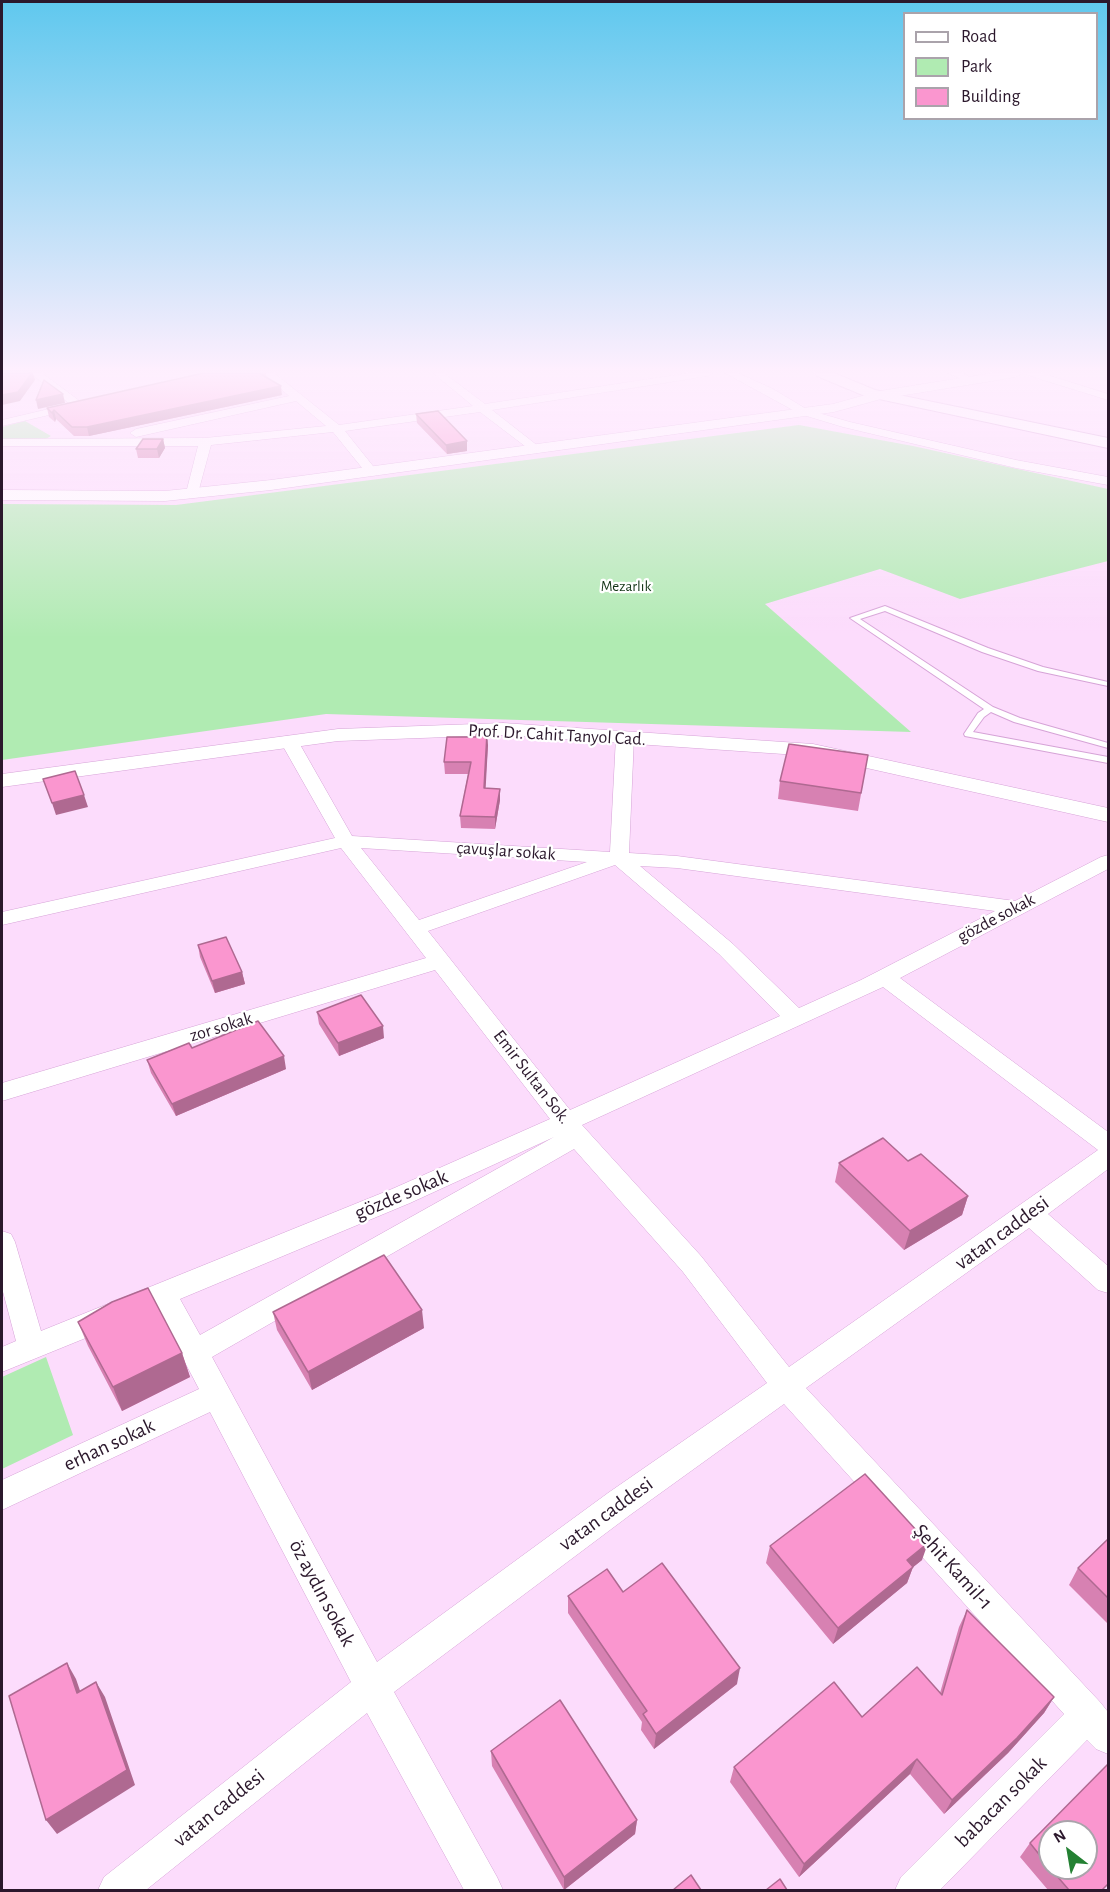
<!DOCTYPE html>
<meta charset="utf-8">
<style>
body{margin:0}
#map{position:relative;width:1110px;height:1892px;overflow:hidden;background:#fcdcfc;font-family:"Alegreya Sans",sans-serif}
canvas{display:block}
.frame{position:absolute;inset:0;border:3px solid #2b182c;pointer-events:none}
.legend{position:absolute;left:903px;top:12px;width:195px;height:108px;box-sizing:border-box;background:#fff;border:2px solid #aaa3ab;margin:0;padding:8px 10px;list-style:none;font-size:18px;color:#2b182c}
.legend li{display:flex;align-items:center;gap:12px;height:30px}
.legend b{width:30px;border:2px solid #aaa3ab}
.north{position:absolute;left:1038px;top:1820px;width:60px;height:60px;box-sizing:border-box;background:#fff;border:2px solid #aaa3ab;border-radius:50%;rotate:329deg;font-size:16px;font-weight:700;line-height:24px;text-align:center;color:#2b182c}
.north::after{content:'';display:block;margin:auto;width:21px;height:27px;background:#248133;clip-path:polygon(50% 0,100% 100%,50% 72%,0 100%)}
</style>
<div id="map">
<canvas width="1110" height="1892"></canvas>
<div class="frame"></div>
<ul class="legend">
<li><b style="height:8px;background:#fff"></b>Road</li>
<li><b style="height:16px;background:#b0ebb2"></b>Park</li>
<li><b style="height:16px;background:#fa96cf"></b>Building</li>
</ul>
<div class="north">N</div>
</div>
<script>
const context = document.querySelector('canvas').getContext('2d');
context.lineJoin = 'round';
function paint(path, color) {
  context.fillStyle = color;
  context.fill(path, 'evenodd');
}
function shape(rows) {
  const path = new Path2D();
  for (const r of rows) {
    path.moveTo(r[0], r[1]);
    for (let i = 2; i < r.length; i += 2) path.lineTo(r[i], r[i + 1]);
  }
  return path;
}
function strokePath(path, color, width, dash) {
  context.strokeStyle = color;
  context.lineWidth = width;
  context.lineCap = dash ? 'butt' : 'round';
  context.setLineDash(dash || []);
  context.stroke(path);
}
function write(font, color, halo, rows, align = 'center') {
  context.font = font + ' "Alegreya Sans",sans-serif';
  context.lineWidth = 4.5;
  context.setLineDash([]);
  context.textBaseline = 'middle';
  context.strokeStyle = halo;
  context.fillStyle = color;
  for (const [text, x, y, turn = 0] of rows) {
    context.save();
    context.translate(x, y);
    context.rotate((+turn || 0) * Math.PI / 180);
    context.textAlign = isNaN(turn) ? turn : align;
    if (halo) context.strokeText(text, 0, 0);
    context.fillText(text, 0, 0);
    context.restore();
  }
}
const green = shape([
 [25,421,51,436,46,439,2,439,2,427],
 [799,425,913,446,1108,489,1108,561,960,599,880,569,765,604,911,732,326,714,2,760,2,504,176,505],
 [46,1357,73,1435,2,1469,2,1377]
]);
const service = shape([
 [885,606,988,648,1043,667,1108,682,1108,686,1038,671,982,652,885,611,860,619,993,707,1020,718,1108,743,1108,748,1014,722,991,712,984,717,973,732,1108,757,1108,763,965,736,964,734,978,713,984,709,850,618,885,606]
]);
const minor = shape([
 [30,373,42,373,85,405,83,407,2,426,2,420,70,404,30,373],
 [263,373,274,373,339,425,473,406,433,373,444,373,485,404,689,373,713,373,708,376,492,410,538,446,538,452,534,453,480,412,345,431,377,471,371,475,367,474,333,432,211,445,198,493,192,497,186,493,198,446,2,446,2,439,205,438,326,426,296,401,136,437,130,433,136,429,289,396,263,373],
 [725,373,738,373,773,389,808,410,850,422,1016,460,1108,477,1108,485,1016,468,843,427,800,414,725,373],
 [948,373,962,373,976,380,975,382,967,382,948,373],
 [1026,373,1041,373,1108,394,1108,400,1027,375,1026,373],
 [625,732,631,733,634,737,629,853,677,856,1015,901,1101,857,1108,855,1108,869,900,978,1108,1132,1108,1169,1048,1214,1108,1266,1108,1293,1098,1290,1029,1228,806,1388,1100,1702,1108,1712,1108,1754,1096,1749,1087,1740,940,1890,895,1890,901,1877,1064,1714,784,1404,630,1515,394,1692,497,1877,503,1890,464,1890,367,1713,146,1890,98,1890,104,1877,351,1682,210,1412,2,1510,2,1480,199,1389,157,1309,2,1372,2,1347,16,1341,2,1288,2,1231,11,1234,15,1242,41,1331,392,1189,550,1119,435,970,2,1101,2,1083,426,958,341,848,2,925,2,912,335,838,280,741,283,737,289,736,295,737,298,741,352,836,610,852,616,737,619,733,625,732],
 [361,848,587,862,419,920,361,848],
 [615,865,719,954,780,1016,570,1110,428,931,615,865],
 [640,866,677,868,995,911,861,980,799,1008,733,944,640,866],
 [883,987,1098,1150,789,1367,701,1256,582,1125,883,987],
 [554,1137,200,1335,180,1299,410,1203,554,1137],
 [574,1149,683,1272,767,1383,608,1493,377,1662,212,1357,574,1149]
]);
const tertiary = shape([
 [993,373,1023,373,1016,377,881,399,834,412,271,490,165,501,2,500,2,490,165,491,271,480,833,404,880,391,993,373],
 [503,723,813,744,1108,808,1108,822,813,756,503,735,338,741,2,787,2,774,338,729,503,723]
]);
const secondary = shape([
 [815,373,834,373,875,390,899,395,1108,438,1108,448,865,396,817,376,815,373]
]);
const wall = shape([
 [266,373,266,377,282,395,89,436,74,436,56,419,55,422,49,417,47,408],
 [416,414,467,441,467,451,447,454,417,423],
 [163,439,165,448,159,458,138,458,136,449],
 [488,745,485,788,500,789,500,800,495,829,461,828,460,816,468,774,445,774,444,762],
 [868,755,858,811,778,799,780,781],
 [198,945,242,972,245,984,215,993,200,957],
 [317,1012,384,1038,339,1056,319,1024],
 [192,1048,286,1069,176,1116,151,1073,147,1060],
 [908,1161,968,1196,962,1215,904,1250,835,1182,839,1163],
 [273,1312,424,1328,312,1390,277,1330],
 [78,1322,182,1353,190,1377,122,1411,88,1346],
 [1108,1539,1108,1624,1069,1585,1078,1568],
 [770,1546,922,1560,913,1567,907,1583,833,1644,766,1563],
 [623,1592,737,1684,654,1749,641,1730,642,1722,568,1613,568,1596],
 [967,1610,1054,1697,1044,1713,1008,1753,944,1814,910,1774,799,1877,730,1782,734,1767,862,1717,940,1693,959,1627],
 [491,1751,637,1820,635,1834,564,1890,492,1766],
 [1030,1843,1103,1890,1048,1890,1020,1857]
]);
const shadedWall = shape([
 [32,373,33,373,35,380,20,401,2,405,2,395],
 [281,386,282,395,89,436,87,427],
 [63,394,65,403,38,409,36,400],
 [54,410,56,419,55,422,52,413],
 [163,439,165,448,159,458,157,449],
 [467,441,467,451,447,454,446,445],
 [487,733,488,745,485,800,484,788],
 [500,789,500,800,495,829,495,817],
 [84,795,88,807,56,815,52,803],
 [242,972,245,984,215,993,212,981],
 [383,1026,384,1038,339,1056,338,1043],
 [284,1056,286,1069,176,1116,172,1104],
 [968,1196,962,1215,904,1250,910,1231],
 [422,1310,424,1328,312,1390,308,1372],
 [182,1353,190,1377,122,1411,113,1387],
 [928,1543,922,1560,901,1577,907,1560],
 [913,1567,907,1583,833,1644,838,1628],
 [67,1663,76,1679,86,1708,77,1693],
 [740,1668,737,1684,654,1749,656,1734],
 [96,1682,105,1697,135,1785,57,1834,46,1820],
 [1054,1697,1044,1713,1008,1753,944,1814,952,1800],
 [917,1759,910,1774,799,1877,804,1864],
 [637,1820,635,1834,564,1890,564,1877]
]);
const building = shape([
 [2,373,32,373,18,392,2,395,2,373],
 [204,373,259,373,281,386,87,427,72,427,54,410,52,413,47,408,204,373],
 [44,380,63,394,36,400,44,380],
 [438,411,467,441,446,445,416,414,438,411],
 [143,439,163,439,157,449,136,449,143,439],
 [477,732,487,733,484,788,500,789,495,817,460,816,471,762,444,762,447,737,476,737,477,732],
 [789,744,868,755,861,793,780,781,789,744],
 [75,771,84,795,52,803,43,779,75,771],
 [226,937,242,972,212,981,198,945,226,937],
 [361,995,383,1026,338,1043,317,1012,361,995],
 [258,1021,284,1056,172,1104,147,1060,189,1043,192,1048,258,1021],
 [883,1138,908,1161,921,1154,968,1196,910,1231,839,1163,883,1138],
 [384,1255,422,1310,308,1372,273,1312,384,1255],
 [148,1288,182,1353,113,1387,78,1322,112,1302,148,1288],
 [865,1474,928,1543,907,1560,913,1567,838,1628,770,1546,865,1474],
 [1108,1539,1108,1598,1078,1568,1108,1539],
 [662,1563,740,1668,656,1734,643,1714,647,1711,568,1596,607,1569,623,1592,662,1563],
 [967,1610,1054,1697,1017,1738,952,1800,917,1759,804,1864,734,1767,834,1682,862,1717,917,1667,942,1695,967,1610],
 [67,1663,77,1693,96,1682,127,1770,46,1820,9,1696,67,1663],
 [560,1700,637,1820,564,1877,491,1751,560,1700],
 [1108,1764,1108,1884,1102,1890,1069,1890,1050,1868,1086,1868,1086,1832,1050,1832,1050,1868,1030,1843,1108,1764],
 [691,1875,701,1890,673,1890,691,1875],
 [780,1879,787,1890,766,1890,780,1879]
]);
const farParknames = [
 ["Mezarlık",626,586]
];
const streetNames = [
 ["Prof. Dr. Cahit Tanyol Cad.",557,735,3],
 ["çavuşlar sokak",506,851,4],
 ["gözde sokak",996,918,-28],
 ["zor sokak",221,1027,-17],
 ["Emir Sultan Sok.",532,1077,52]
];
const nearStreetnames = [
 ["gözde sokak",401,1195,-23],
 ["vatan caddesi",1002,1233,-36],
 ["erhan sokak",109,1445,-25],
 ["vatan caddesi",606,1514,-36],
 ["Şehit Kamil-1",953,1567,48],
 ["öz aydın sokak",322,1593,62],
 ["babacan sokak",1001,1802,-45],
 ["vatan caddesi",219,1808,-39]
];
paint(green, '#b0ebb2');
strokePath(service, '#d6a3d7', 2);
strokePath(minor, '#d6a3d7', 1);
strokePath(tertiary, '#d6a3d7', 1);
strokePath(secondary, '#d6a3d7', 2);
paint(service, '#fff');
paint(minor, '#fff');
paint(tertiary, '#fff');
paint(secondary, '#fff');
paint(wall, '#d781b2');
paint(shadedWall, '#af6991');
paint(building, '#fa96cf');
strokePath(building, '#af6991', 1.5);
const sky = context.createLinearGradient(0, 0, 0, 638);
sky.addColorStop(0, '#5fc8ee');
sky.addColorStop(0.58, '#feeffe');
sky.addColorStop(1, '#feeffe00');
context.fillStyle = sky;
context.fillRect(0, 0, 1110, 638);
write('15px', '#143617', '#fff', farParknames);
write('18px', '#2b182c', '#fff', streetNames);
write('21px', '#2b182c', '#fff', nearStreetnames);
</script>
